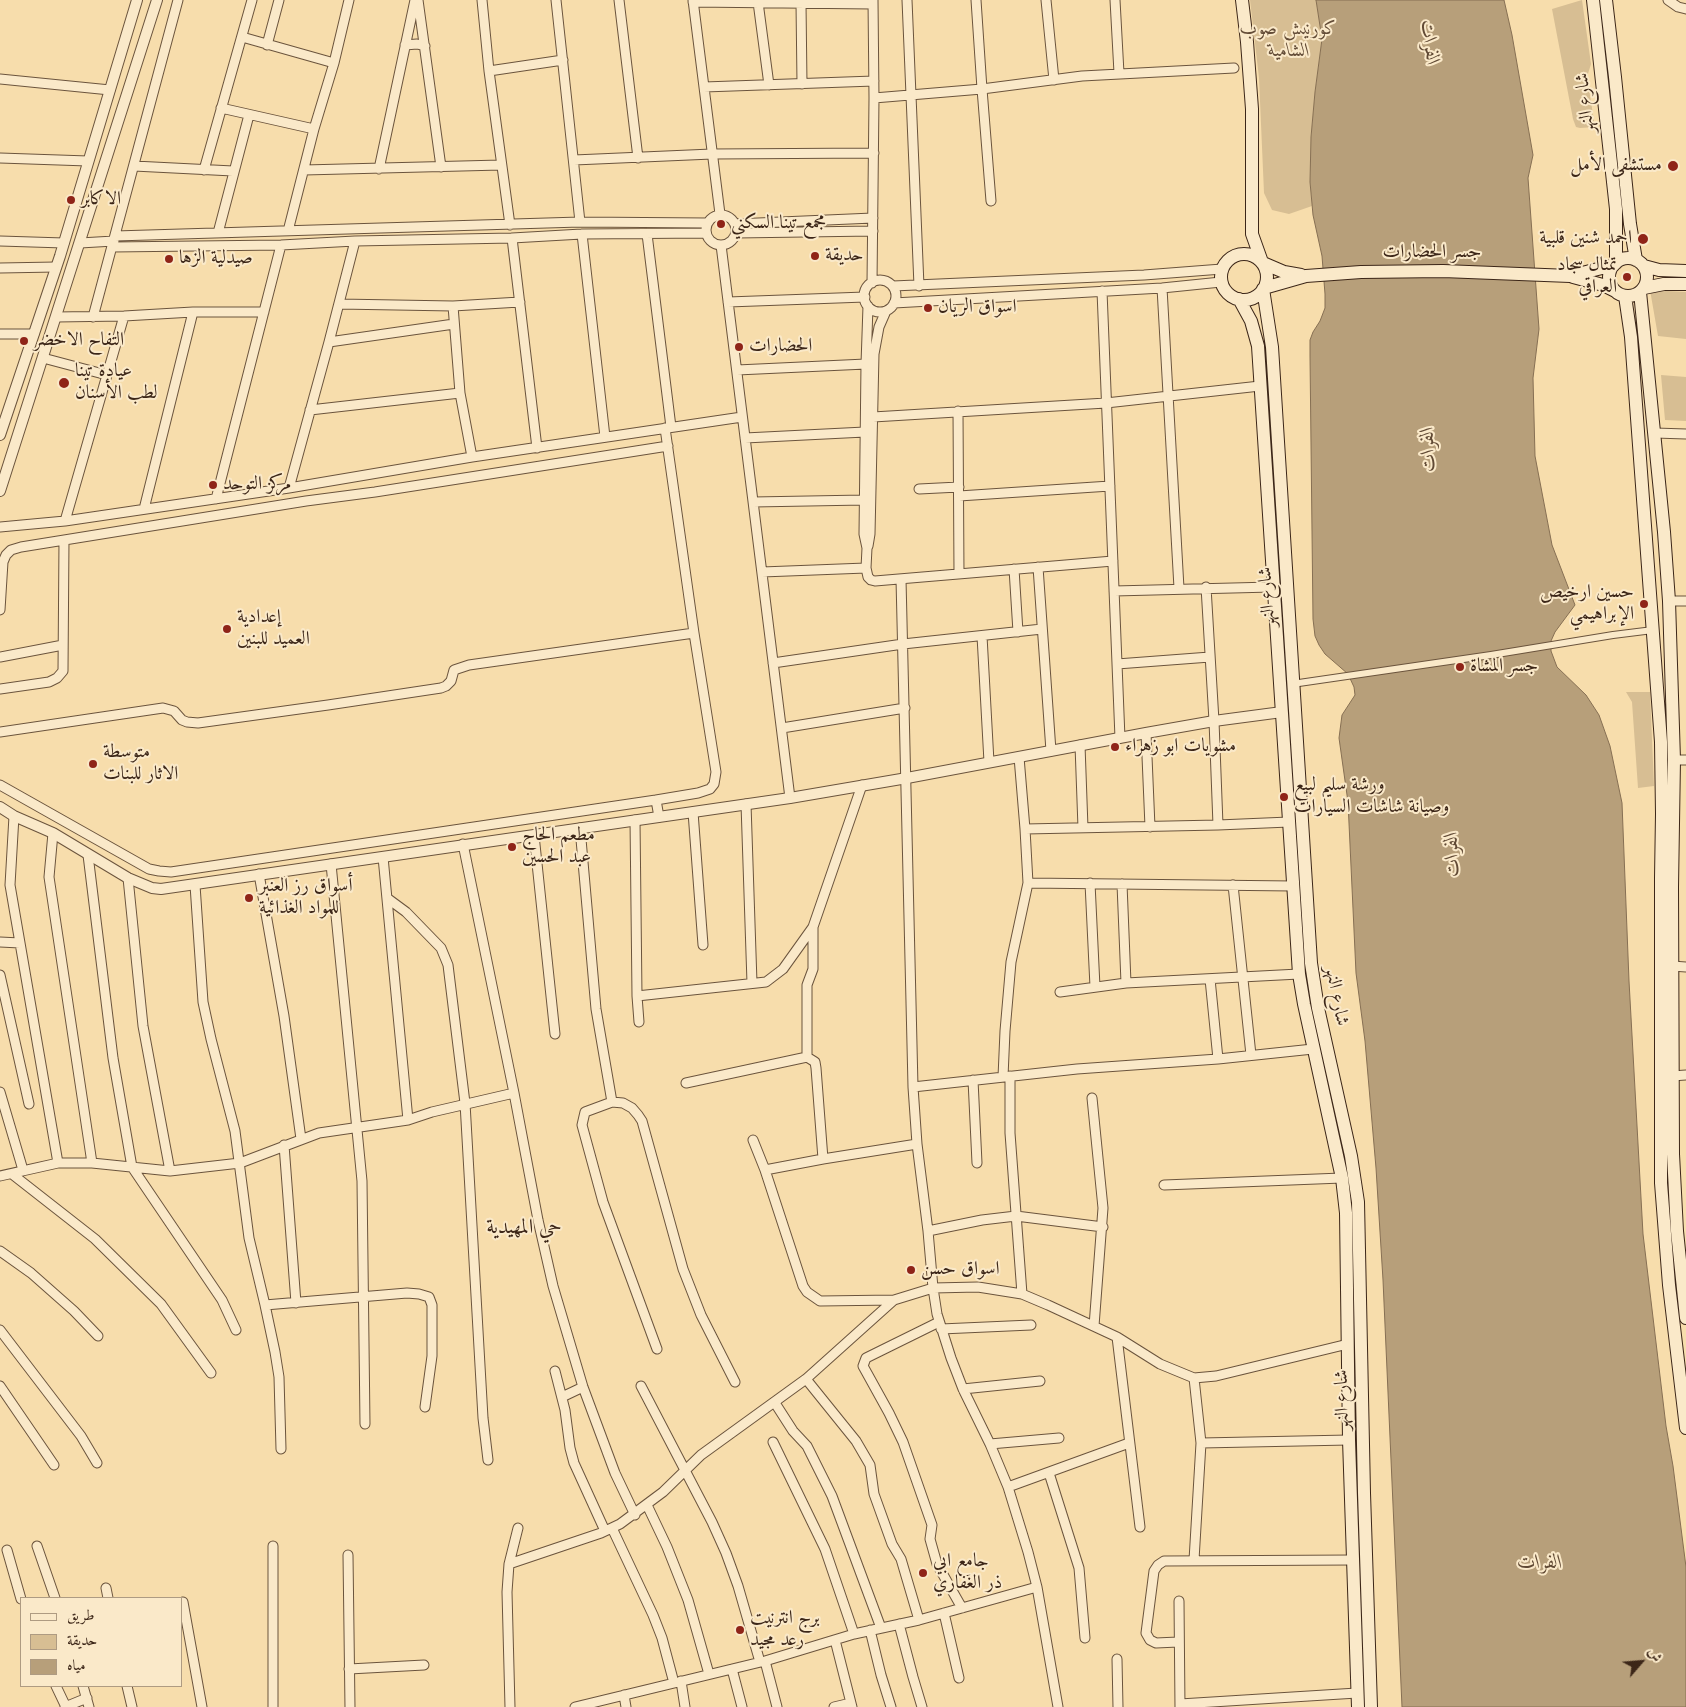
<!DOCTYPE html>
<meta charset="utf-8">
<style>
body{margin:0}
#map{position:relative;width:1686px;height:1707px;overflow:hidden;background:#f7ddac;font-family:Cardo,Amiri,serif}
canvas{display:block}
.legend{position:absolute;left:20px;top:1597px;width:162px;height:90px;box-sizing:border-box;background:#fae9c9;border:1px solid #ae9b82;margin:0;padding:6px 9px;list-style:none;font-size:15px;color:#3c2618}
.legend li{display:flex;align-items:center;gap:10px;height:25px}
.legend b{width:25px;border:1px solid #ae9b82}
.north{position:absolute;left:1616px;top:1637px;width:50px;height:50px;-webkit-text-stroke:4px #fae9c9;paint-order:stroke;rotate:63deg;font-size:14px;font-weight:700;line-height:20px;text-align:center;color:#3c2618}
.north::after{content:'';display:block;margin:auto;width:18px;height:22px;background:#3c2618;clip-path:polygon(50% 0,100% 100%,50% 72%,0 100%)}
</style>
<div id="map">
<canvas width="1686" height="1707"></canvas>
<ul class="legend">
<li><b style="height:6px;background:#fae9c9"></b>طريق</li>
<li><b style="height:14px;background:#d7be93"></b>حديقة</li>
<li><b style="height:14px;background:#b79f7a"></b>مياه</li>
</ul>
<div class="north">ش</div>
</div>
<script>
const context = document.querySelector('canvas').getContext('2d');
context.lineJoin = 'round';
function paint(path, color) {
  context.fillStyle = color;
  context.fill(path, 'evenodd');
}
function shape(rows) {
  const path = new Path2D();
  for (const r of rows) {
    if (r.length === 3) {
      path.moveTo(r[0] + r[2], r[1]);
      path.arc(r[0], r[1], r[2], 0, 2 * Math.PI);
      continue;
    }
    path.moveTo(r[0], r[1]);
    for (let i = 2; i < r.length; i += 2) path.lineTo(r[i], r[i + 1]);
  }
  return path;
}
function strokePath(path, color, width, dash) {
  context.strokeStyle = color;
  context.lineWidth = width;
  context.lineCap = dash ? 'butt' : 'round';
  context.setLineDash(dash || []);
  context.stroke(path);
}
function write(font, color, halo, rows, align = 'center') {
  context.font = font + ' Cardo,Amiri,serif';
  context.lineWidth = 4;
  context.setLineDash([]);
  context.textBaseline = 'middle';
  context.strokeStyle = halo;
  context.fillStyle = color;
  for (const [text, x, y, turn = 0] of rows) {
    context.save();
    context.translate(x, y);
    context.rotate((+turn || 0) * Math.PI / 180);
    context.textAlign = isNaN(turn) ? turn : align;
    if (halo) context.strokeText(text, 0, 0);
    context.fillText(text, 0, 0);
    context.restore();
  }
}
const green = shape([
 [1250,0,1316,0,1322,39,1315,92,1311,137,1310,182,1312,206,1289,214,1272,210,1264,193,1259,78],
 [1582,0,1591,64,1587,77,1595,127,1580,128,1576,127,1573,119,1552,9],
 [1650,290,1686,292,1686,339,1658,336],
 [1661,375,1686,377,1686,421,1665,420],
 [1626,692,1650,692,1654,786,1638,788,1632,702]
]);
const water = shape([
 [1316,0,1504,0,1512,35,1533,155,1528,178,1539,329,1533,378,1535,456,1552,545,1575,605,1555,632,1551,641,1551,651,1557,667,1586,695,1599,715,1610,746,1622,803,1629,981,1643,1234,1666,1426,1673,1466,1686,1567,1686,1707,1402,1707,1383,1280,1376,1168,1365,1041,1356,973,1348,802,1339,738,1342,715,1355,695,1354,687,1348,674,1325,654,1319,645,1315,636,1313,619,1310,356,1310,340,1313,332,1320,321,1325,308,1325,294,1322,256,1313,215,1310,182,1311,137,1315,92,1322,39,1316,0]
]);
const pedestrian = shape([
 [1292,684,1491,655,1613,635,1653,630]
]);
const minor = shape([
 [418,0,441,167],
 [482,0,489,71,510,225],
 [556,0,580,222],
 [619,0,638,158],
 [693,0,720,214],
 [907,0,919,286],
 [976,0,982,89,991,201],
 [1046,0,1054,80],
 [1115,0,1119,73],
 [1668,0,1678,7,1686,9],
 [693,2,873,4],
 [758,2,769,85],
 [801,3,802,84],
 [242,37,334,63],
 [267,45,279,0],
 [405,45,417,44,425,46],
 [489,71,563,60],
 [0,79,110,90],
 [704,87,874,81],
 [874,98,982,89,1082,76,1234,68],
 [221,108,314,129],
 [0,158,88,161],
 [574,160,712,154,874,153],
 [134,166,233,171],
 [379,169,415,0],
 [204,170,252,0],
 [304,170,501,165],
 [721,230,15],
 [735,224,873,218],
 [288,231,314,129,334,63,349,0],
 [218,233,249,115],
 [736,233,873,231],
 [582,234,605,437],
 [647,234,671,427],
 [115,236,580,222,707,223],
 [512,238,537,448],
 [0,241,64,243],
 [80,243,114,241],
 [721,245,790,798],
 [112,247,281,245,355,241,512,238,582,234,706,233],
 [0,268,56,267],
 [880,296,16],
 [872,283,874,98,873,0],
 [893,286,1144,275,1222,269],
 [1162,288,1179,588],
 [1102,291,1120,738],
 [728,302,865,297],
 [894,303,1162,288,1221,282],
 [339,304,453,306,520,302],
 [453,306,460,393,472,457],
 [868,306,866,364,864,534,867,548,866,568,868,577,871,580,875,581,1113,561],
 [56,317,124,316,193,312,264,312],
 [93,317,178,0],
 [0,334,34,334],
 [329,342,454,324],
 [43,358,107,375],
 [737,370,866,364],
 [310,410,460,393],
 [958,411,959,574],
 [873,417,1106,403,1260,386],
 [1655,433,1686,434],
 [745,438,865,432],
 [289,488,329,342,355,241],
 [919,489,959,487],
 [959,496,1110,486],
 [216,499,281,245],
 [753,502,864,500],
 [144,509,193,312],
 [65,521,124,316],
 [0,527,65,521,289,488,472,457,742,417],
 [868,546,870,534,874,354,879,327,886,311],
 [1038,567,1051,751],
 [1014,569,1018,632],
 [762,572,866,568],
 [901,579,913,1087,917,1144,928,1231,933,1288,937,1314,951,1358,963,1389,990,1444,1008,1487,1028,1552,1037,1587,1058,1707],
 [1206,587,1214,721,1218,825],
 [1114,591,1272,587],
 [1669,601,1686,601],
 [0,610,3,562,6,555,11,550,21,547,306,501,375,492,668,446],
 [982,636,989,762],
 [0,657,63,645],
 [773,663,903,644,1042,629],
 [1117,664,1210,657],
 [0,689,49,682,57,678,63,671,64,540],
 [782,728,905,708],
 [0,732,163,708,174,711,182,720,187,722,198,723,328,705,441,688,446,686,451,681,454,670,469,665,694,633],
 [1146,733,1150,827],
 [1080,745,1083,828],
 [1674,760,1686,760],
 [0,785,149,869,159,871,171,872,656,800,698,793,710,789,714,784,716,772,694,633,665,428],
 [656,800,659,817],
 [746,804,752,983],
 [693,812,703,945],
 [14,816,10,885,58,1163],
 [635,820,637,996,639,1022],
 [580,828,596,1009,612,1102],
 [1025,829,1218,825,1289,822],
 [53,833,49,877,92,1163],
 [534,835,555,1034],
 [463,844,514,1093,538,1220,553,1286,583,1387,615,1473,635,1515],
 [88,855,113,1058,132,1167,222,1300,236,1330],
 [383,857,408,1120],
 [331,864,362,1181,365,1424],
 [259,874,284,1016,301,1139],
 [128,878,143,1026,170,1171],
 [1028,883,1293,886],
 [1090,883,1095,987],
 [1122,884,1126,983],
 [195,885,203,1002,211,1039,235,1131,249,1238,265,1305,275,1352,279,1377,281,1449],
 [1233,885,1251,1055],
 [387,898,406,912,441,948,448,965,465,1103,483,1418,488,1460],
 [0,942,20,943],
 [1672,966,1686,967],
 [0,975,29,1104],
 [1210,979,1218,1059],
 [1060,992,1126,983,1299,974],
 [637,996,766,982,783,969,813,927],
 [807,1057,807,985,813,969,813,927,862,785],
 [1010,1076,1010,1133,1022,1294],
 [1672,1076,1686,1075],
 [1003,1077,1005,1031,1011,962,1028,883,1025,829,1019,757],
 [973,1080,977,1163],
 [686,1083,807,1057,815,1062,816,1068,823,1159],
 [913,1087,1077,1069,1218,1059,1313,1049],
 [0,1092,23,1170],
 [1092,1098,1103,1208,1094,1326],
 [753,1140,765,1170,803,1286,807,1292,820,1301,894,1300],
 [284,1145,296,1303],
 [765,1170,823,1159,917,1144],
 [12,1174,95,1239,161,1304,211,1373],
 [0,1176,58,1163,92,1163,170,1171,240,1163,319,1133,408,1120,432,1112,514,1093],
 [1164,1185,1342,1178],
 [928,1231,982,1220,1016,1216,1103,1227],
 [0,1251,31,1273,74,1311,98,1336],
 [265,1305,407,1293,419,1294,429,1297,432,1305,432,1356,425,1407],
 [939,1322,866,1358,863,1366,889,1413,903,1442,932,1525,930,1539,937,1564,962,1608],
 [941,1329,1031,1325],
 [0,1330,81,1436,97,1463],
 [1117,1337,1140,1527],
 [657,1349,603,1202,582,1125,585,1112,612,1102,623,1103,632,1108,638,1115,642,1121,683,1269,701,1315,735,1382],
 [555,1371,565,1410,570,1448,574,1463,605,1531],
 [806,1379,856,1441,870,1465,874,1494,892,1544,901,1559,919,1620],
 [0,1386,54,1465],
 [641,1386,712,1522,726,1553,738,1586,760,1662],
 [963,1389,1040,1381],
 [562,1397,583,1387],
 [775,1403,793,1431,807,1446,832,1496,881,1628],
 [773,1442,825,1549,854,1634],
 [1201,1443,1349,1440],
 [990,1444,1059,1438],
 [1049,1473,1079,1568,1085,1638],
 [1008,1487,1129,1443],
 [647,1505,667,1547,688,1600,709,1674],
 [612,1528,653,1615,662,1638,674,1683],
 [37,1546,55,1598],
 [7,1550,21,1599],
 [348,1555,350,1707],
 [1194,1560,1201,1443,1194,1378],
 [509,1564,601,1533,620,1524,663,1492,701,1455,806,1379,894,1300,933,1288,978,1287,1022,1294,1048,1305,1117,1337,1160,1364,1194,1378,1216,1376,1348,1344],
 [106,1588,108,1598],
 [1179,1601,1180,1707],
 [183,1602,202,1707],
 [944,1613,959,1678],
 [899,1624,913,1677,922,1707],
 [870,1630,881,1675,891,1707],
 [835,1640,852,1707],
 [1178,1642,1156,1643,1150,1640,1146,1633,1154,1571,1158,1565,1164,1561,1353,1560],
 [1117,1659,1118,1707],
 [765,1661,777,1707],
 [349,1669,424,1665],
 [732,1669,742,1707],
 [681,1681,685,1707],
 [56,1686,66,1707],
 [83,1686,89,1707],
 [127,1686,132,1707],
 [624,1695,626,1707],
 [1180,1704,1357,1693],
 [65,1707,87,1698],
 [273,1707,273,1546],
 [510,1707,507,1592,509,1564,518,1528],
 [575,1707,765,1661,854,1634,919,1620,1037,1587],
 [834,1707,851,1703]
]);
const tertiary = shape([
 [0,435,60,256,137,0],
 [0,491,157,0],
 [0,807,14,816,53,833,128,878,152,888,161,889,790,798,907,778,1146,733,1214,721,1282,712]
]);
const secondary = shape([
 [1242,0,1247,42,1252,109,1252,234,1262,262],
 [1593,0,1616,209,1616,263],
 [1606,0,1615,77,1630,224,1636,260],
 [1244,277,23],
 [1628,277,19],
 [1263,263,1284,272,1301,275],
 [1644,266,1659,270,1686,271],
 [1573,277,1603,285,1615,291],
 [1264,288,1306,276,1361,272,1443,271,1570,276,1614,265],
 [1644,288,1664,284,1686,284],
 [1263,289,1272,347,1311,963,1318,1008,1351,1156,1358,1202,1364,1493,1371,1707],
 [1640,292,1664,532,1669,601,1674,760,1672,887,1673,1154,1677,1231,1686,1318],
 [1625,296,1631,337,1661,742,1662,814,1661,878,1661,1183,1669,1285,1686,1428],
 [1239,299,1251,321,1258,346,1299,974,1304,1004,1342,1178,1346,1213,1349,1440,1358,1707]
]);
const markers = [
 [1673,166,6,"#8f2418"],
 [71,200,5,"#8f2418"],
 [721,224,5,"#8f2418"],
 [1643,239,6,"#8f2418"],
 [815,256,5,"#8f2418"],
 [169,259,5,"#8f2418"],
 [1627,277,5,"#8f2418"],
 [928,308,5,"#8f2418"],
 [24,341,5,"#8f2418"],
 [739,347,5,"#8f2418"],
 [64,383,6,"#8f2418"],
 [213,485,5,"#8f2418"],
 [1644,604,5,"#8f2418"],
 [227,629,5,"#8f2418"],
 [1460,667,5,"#8f2418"],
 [1115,747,5,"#8f2418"],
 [93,764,5,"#8f2418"],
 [1284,797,5,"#8f2418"],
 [512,847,5,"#8f2418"],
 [249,898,5,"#8f2418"],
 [911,1270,5,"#8f2418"],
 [923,1573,5,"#8f2418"],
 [740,1630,5,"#8f2418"]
];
const parkNames = [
 ["كورنيش صوب",1289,30],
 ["الشامية",1289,52]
];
const streetNames = [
 ["شارع النهر",1586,103,-96],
 ["جسر الحضارات",1432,253],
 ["شارع النهر",1268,597,-94],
 ["شارع النهر",1336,996,79],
 ["شارع النهر",1343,1400,-91]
];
const poiNames = [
 ["مستشفى الأمل",1662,166,"right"],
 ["الاكابر",81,200],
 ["مجمع تينا السكني",731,224],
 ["احمد شنين قلبية",1632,239,"right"],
 ["حديقة",825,256],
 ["صيدلية الزها",179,259],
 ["تمثال سجاد",1617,266,"right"],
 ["العراقي",1617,288,"right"],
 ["اسواق الريان",938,308],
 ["التفاح الاخضر",34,341],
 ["الحضارات",749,347],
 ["عيادة تينا",75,372],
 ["لطب الأسنان",75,394],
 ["مركز التوحد",223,485],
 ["حسين ارخيص",1634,593,"right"],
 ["الإبراهيمي",1634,615,"right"],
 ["إعدادية",237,618],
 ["العميد للبنين",237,640],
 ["جسر المشاة",1470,667],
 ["مشويات ابو زهراء",1125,747],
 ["متوسطة",103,753],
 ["الاثار للبنات",103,775],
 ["ورشة سليم لبيع",1294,786],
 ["وصيانة شاشات السيارات",1294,808],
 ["مطعم الحاج",522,836],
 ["عبد الحسين",522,858],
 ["أسواق رز العنبر",259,887],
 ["للمواد الغذائية",259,909],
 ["اسواق حسن",921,1270],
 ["جامع ابي",933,1562],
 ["ذر الغفاري",933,1584],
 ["برج انترنيت",750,1619],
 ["رعد مجيد",750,1641]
];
const waterNames = [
 ["الفرات",1429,43,82],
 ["الفرات",1429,449,-93],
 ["الفرات",1453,854,-93],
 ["الفرات",1540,1563]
];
const quarterNames = [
 ["حي المهيدية",524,1228]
];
paint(green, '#d7be93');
paint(water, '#b79f7a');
strokePath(water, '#866f53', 1);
strokePath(pedestrian, '#6b543d', 8);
strokePath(minor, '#6b543d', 11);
strokePath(tertiary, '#6b543d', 12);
strokePath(secondary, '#3c2618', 14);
strokePath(pedestrian, '#fae9c9', 6);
strokePath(minor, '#fae9c9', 9);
strokePath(tertiary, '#fae9c9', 10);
strokePath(secondary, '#fae9c9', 12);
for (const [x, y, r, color] of markers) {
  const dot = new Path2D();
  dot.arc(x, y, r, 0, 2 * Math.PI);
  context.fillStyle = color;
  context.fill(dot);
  strokePath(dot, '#fae9c9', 2);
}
write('italic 19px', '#634c37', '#fae9c9', parkNames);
write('19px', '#3c2618', '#fae9c9', streetNames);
write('19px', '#3c2618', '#fae9c9', poiNames, 'left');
write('italic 20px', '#614a35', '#fae9c9', waterNames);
write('21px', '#3c2618', '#fae9c9', quarterNames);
</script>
